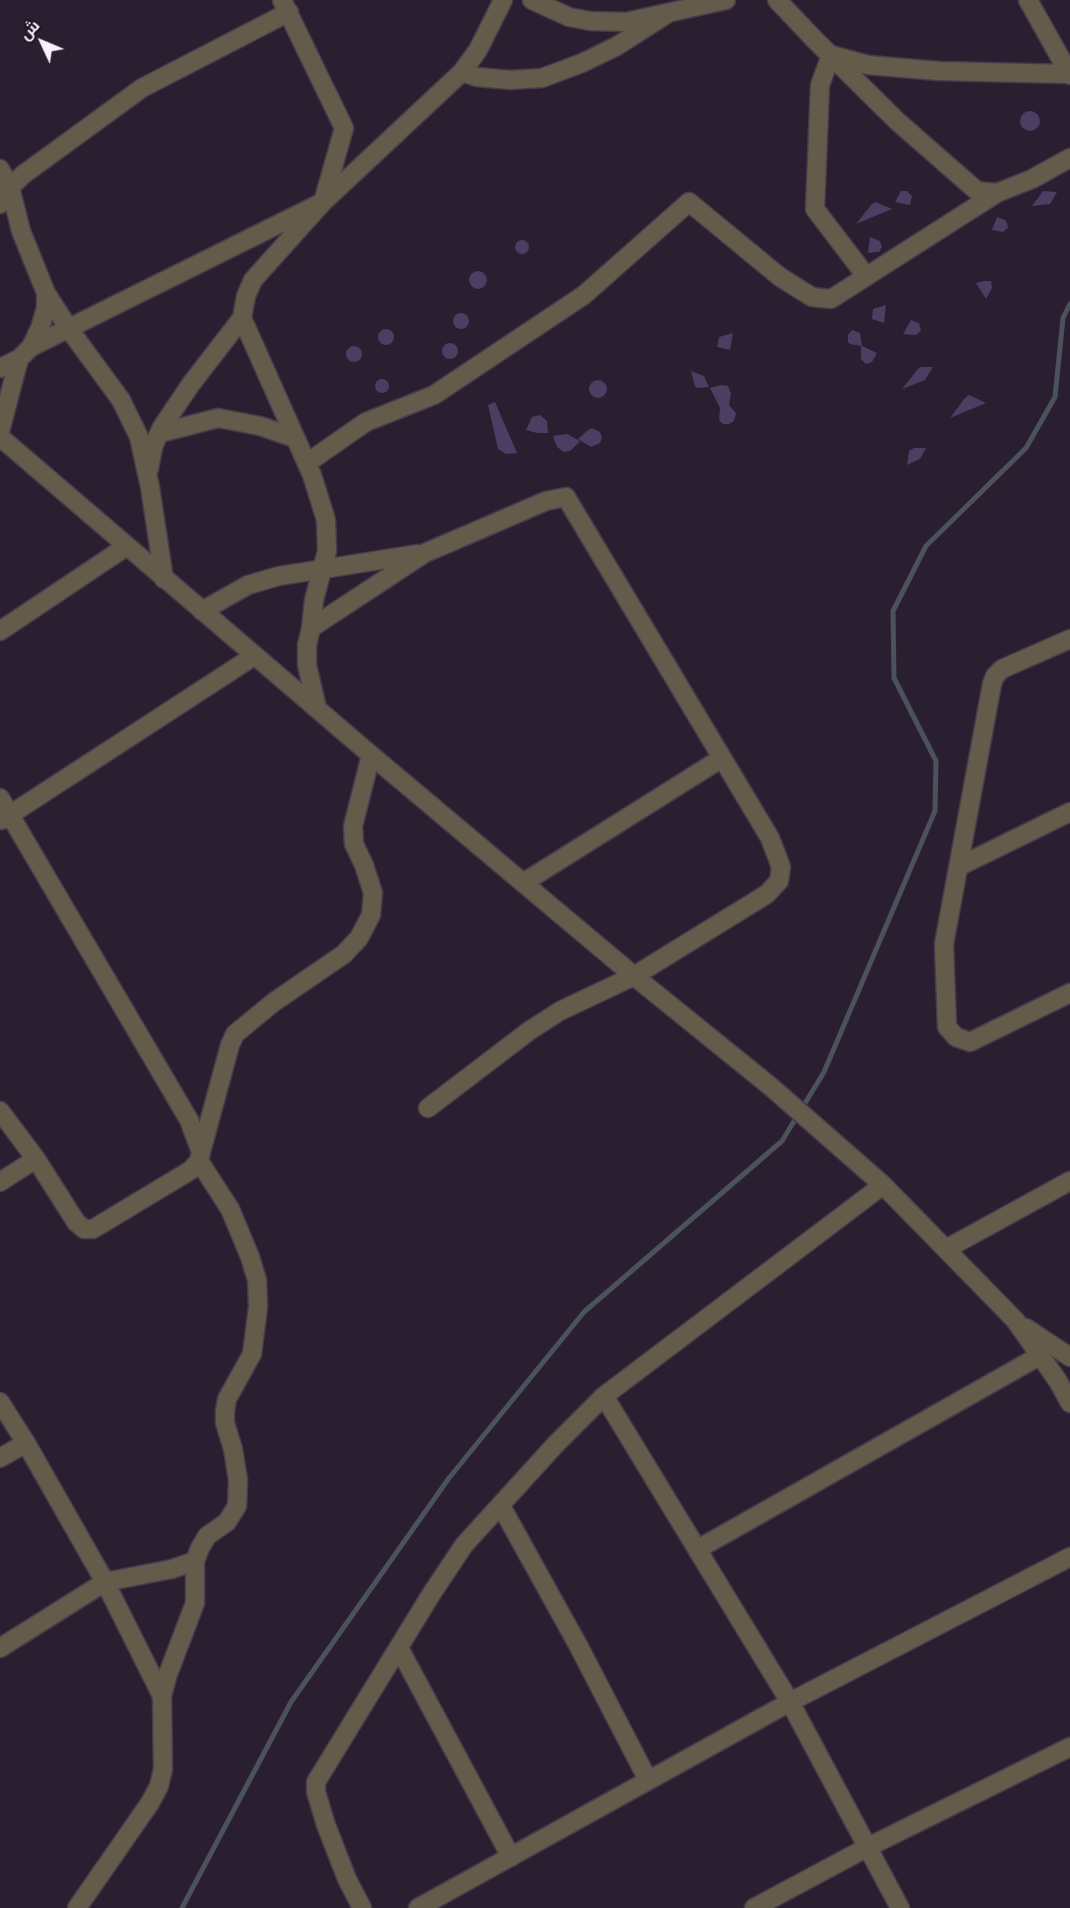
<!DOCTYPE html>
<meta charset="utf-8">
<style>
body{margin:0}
#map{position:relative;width:1070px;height:1908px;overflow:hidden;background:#2a1f30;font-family:Manrope,Cairo,sans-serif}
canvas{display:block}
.north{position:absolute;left:12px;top:12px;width:60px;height:60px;-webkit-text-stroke:4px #201526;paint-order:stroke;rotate:314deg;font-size:16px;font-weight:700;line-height:24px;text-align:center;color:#f9f1fd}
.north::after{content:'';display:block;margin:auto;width:21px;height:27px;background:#f9f1fd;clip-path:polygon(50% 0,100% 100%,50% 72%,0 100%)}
</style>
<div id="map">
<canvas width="1070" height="1908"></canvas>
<div class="north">ش</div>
</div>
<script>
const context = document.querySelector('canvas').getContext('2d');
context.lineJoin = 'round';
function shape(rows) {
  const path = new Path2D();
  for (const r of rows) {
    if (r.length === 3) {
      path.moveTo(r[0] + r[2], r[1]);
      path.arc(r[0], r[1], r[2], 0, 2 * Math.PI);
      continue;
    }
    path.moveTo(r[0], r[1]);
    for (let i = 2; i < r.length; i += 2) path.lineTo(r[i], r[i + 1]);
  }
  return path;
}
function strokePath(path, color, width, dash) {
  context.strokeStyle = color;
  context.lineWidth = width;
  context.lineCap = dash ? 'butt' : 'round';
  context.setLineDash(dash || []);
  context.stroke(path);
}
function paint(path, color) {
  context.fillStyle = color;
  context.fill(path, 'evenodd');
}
const stream = shape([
 [182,1908,291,1702,449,1478,584,1312,782,1141,824,1072,935,811,936,761,894,678,893,611,926,546,1026,448,1055,397,1063,318,1070,304]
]);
const building = shape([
 [1030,121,10],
 [901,191,907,191,912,196,910,205,895,202],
 [1043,191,1057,192,1050,204,1032,206],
 [875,202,892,209,856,224,871,205],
 [997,217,1005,220,1007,223,1008,228,1003,232,992,230],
 [870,237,880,241,882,247,879,252,868,253],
 [522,247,7],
 [478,280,9],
 [984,281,991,281,992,288,986,299,976,283],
 [886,305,884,323,872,319,873,309],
 [461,321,8],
 [911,320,919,323,921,331,916,335,903,334],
 [386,337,8],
 [852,330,860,333,862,346,877,353,872,362,866,364,861,359,861,346,850,344,848,342,848,335],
 [733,333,730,350,717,347,719,337],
 [450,351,8],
 [354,354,8],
 [921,367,933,367,925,380,902,389,917,370],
 [691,371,704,376,709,387,697,388,695,386],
 [382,386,7],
 [598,389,9],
 [721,385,728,386,731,394,729,405,736,413,734,421,729,424,723,424,719,420,720,408,710,388],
 [969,395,986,403,950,418,965,398],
 [495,402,517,453,506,454,498,449,488,405],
 [540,415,547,421,548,433,537,433,526,430,532,417],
 [592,428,600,432,602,438,600,443,591,447,578,439,587,431],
 [567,434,580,441,570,451,564,452,557,447,553,436],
 [914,448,926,448,920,459,907,465,909,451]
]);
const minor = shape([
 [282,0,344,128,323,202,253,280,246,296,242,318,312,475,326,520,327,551,314,600,311,628],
 [532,0,569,17,590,21,626,22,726,0],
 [777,0,815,40,897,121,977,191,997,193,1032,179,1070,158],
 [1028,0,1070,75],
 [462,72,477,77,510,80,542,78,582,63,617,46,667,14],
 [0,169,10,187,21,231,46,293,46,308,40,328,31,347],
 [0,204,10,187,24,174,142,88,289,12],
 [866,276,815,209,820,85,831,55,868,65,939,71,1070,74],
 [46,293,69,329,121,400,139,437,150,487,164,579],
 [0,368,19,359],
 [0,431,19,359,31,347,323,202,462,72,478,50,503,0],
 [160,433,218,418,260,426,295,438],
 [0,437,371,755,634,976,770,1086,883,1185,1015,1320,1058,1381,1070,1403],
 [307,463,366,422,434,395,584,295,689,202,780,277,812,297,831,299,997,193],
 [149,469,153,447,162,427,191,384,242,318],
 [202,611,248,585,279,576,418,554],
 [0,631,127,546],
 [1070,639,1002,669,995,676,992,684,944,944,947,1027,956,1037,970,1042,1070,993],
 [317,708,307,665,307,645,311,628,425,553,546,501,566,497,770,838,781,867,779,881,767,894,634,976,560,1011,529,1031,428,1108],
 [0,798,189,1120,201,1152,199,1161,191,1170,93,1229,84,1229,76,1222,36,1159,0,1111],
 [2,820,254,656],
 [960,866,1070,812],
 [523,883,722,758],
 [201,1152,230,1045,235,1034,274,1002,344,954,359,938,371,915,373,893,364,865,354,844,353,826,371,755],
 [0,1182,36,1159],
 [946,1249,1070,1181],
 [1026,1328,1070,1357],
 [604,1396,790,1702,900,1908],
 [0,1402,26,1443,105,1582,162,1696],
 [0,1458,26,1443],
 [501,1506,578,1645,648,1780],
 [698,1549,1041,1355],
 [0,1648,105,1582,172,1569,195,1561],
 [399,1648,511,1857],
 [77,1908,150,1803,159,1786,163,1769,162,1696,168,1674,195,1603,195,1561,200,1548,207,1536,227,1522,237,1506,238,1480,233,1449,225,1423,225,1411,227,1399,252,1354,258,1307,257,1280,250,1257,230,1209,199,1161],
 [362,1908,347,1879,326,1825,316,1792,316,1782,432,1593,464,1545,556,1444,604,1396,883,1185],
 [418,1908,790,1702,1070,1557],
 [754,1908,866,1848,1070,1747]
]);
strokePath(stream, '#4b515d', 5);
paint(building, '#4a3e62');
strokePath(minor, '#473c4d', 21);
strokePath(minor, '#645b4a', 18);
</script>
